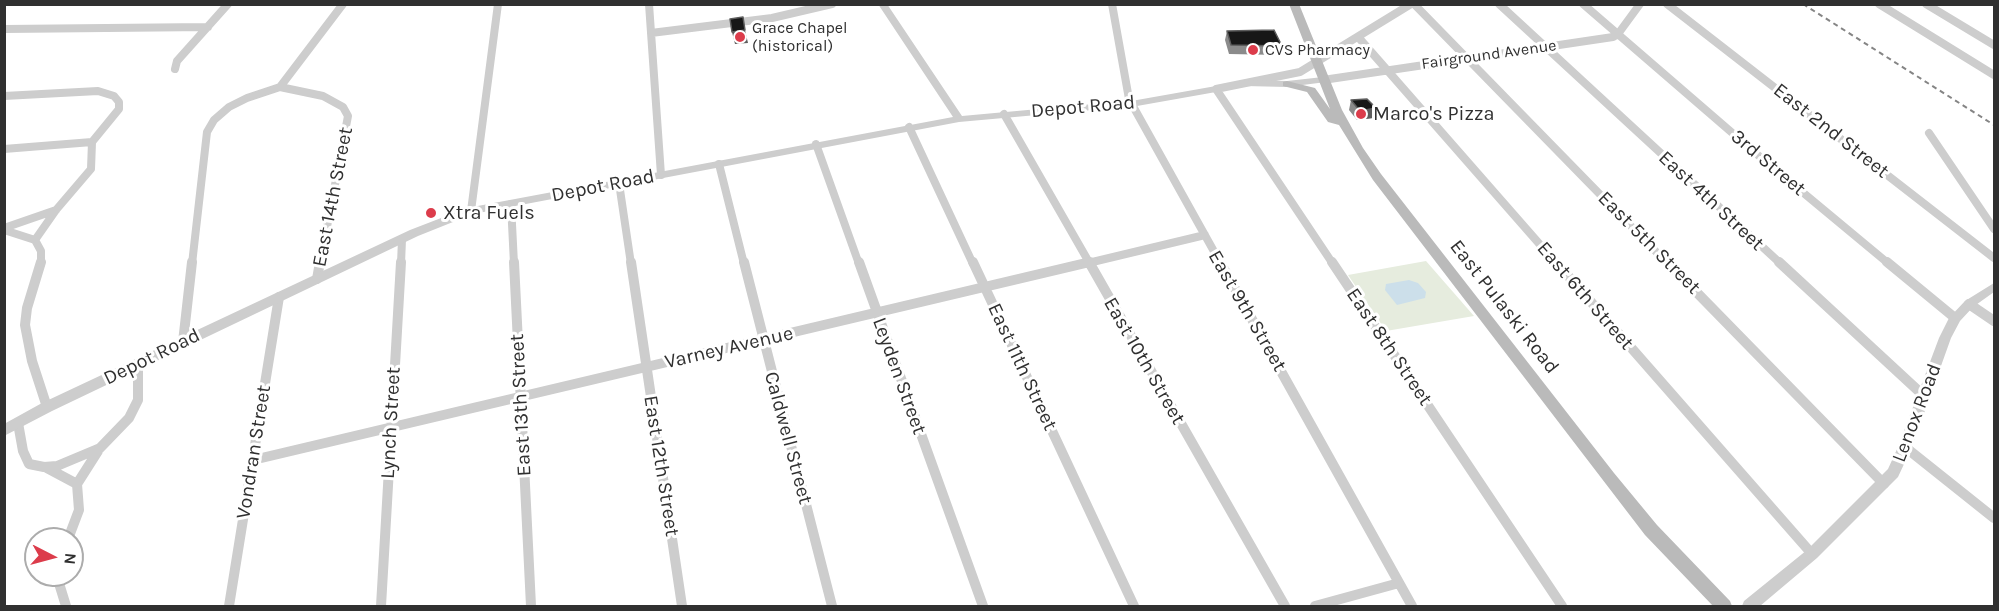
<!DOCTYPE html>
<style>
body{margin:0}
#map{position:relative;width:1999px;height:611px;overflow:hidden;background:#fff;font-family:Karla,sans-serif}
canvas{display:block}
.frame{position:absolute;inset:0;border:6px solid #303030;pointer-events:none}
.north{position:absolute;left:24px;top:527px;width:60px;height:60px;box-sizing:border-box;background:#fff;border:2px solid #acacac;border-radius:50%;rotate:96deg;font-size:16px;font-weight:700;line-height:24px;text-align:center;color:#303030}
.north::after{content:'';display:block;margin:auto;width:21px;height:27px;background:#dc3c4b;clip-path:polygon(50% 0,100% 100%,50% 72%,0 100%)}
</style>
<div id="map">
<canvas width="1999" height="611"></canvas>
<div class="frame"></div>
<div class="north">N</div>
</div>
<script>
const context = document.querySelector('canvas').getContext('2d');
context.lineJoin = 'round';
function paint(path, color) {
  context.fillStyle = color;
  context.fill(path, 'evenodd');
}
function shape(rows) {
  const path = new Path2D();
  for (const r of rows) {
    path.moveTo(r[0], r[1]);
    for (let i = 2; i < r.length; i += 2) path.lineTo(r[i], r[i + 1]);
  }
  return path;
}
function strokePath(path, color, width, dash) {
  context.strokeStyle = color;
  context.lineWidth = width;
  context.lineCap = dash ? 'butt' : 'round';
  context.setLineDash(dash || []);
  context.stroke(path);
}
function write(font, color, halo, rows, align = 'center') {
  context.font = font + ' Karla,sans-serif';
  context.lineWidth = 6;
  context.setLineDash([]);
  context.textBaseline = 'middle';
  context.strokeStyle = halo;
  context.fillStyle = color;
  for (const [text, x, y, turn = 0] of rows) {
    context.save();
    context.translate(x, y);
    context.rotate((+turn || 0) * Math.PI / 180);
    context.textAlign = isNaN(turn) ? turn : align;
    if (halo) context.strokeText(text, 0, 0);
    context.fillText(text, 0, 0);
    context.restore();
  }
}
const green = shape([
 [1426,261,1474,316,1386,331,1348,275]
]);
const water = shape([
 [1409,280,1418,283,1426,292,1425,298,1397,305,1385,290,1386,284]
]);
const minorFar1 = shape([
 [649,4,661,175],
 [1112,4,1129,99,1221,264],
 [1414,4,1668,264],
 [1499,4,1781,264],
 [1583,4,1759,156,1889,264],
 [1667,4,1994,258],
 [1879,4,1994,75],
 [1926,4,1994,45],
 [4,29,208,27],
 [651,33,772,18,832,4],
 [1359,38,1557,264],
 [175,69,177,61,228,4],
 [1323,80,1613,37,1618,34,1640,4],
 [280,87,343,4],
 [4,96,98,91,114,96,119,102,119,109,92,142,91,169,56,210,35,240,41,251,41,264],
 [1004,114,1090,264],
 [909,127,973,264],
 [1929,133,1994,229],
 [816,144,859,264],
 [4,149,92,142],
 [719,164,744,264],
 [619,183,631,264],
 [511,204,514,264],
 [471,211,498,4],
 [4,228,56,210],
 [4,230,35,240],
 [192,264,207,132,214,120,229,107,247,98,280,87,323,96,343,107,348,116,320,264],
 [401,264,402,239],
 [1084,264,1205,235],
 [1333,264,1216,89,1300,72,1411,4]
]);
const minor = shape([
 [41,262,27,308,25,325,32,361,47,407],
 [514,262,531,606],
 [631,262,682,606],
 [744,262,832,606],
 [859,262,983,606],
 [973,262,1134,606],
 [1089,262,1285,606],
 [1220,262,1412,606],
 [1332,262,1562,606],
 [1556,262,1812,554],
 [1667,262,1884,484],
 [1779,262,1924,396],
 [1887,262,1955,318],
 [317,279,320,262],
 [1969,304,1994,321],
 [183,342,192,262],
 [18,423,23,451,29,464,44,467,57,466,100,448,129,418,138,400,138,364],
 [1905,447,1994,518],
 [253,460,1090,262],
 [47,468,77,484],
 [68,539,79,510,77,484,98,451],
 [59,575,58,580,66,606],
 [229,606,279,297],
 [381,606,401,262],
 [1315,606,1399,583]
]);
const tertiary = shape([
 [878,4,887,4,962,116,1137,100,1216,86,1221,89,1216,92,1137,106,959,122,473,214,418,236,52,411,4,436,4,424,42,403,410,230,467,208,953,117,878,4],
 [1323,77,1328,80,1326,82,1287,87,1245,86,1240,83,1245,80,1287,81,1323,77],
 [1994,283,1994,292,1973,307,1960,321,1951,338,1912,447,1898,477,1817,558,1760,606,1742,606,1744,601,1807,550,1888,469,1898,447,1939,338,1949,318,1965,301,1994,283]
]);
const secondary = shape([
 [1289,4,1299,4,1342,110,1363,148,1381,174,1614,473,1657,525,1730,601,1732,606,1713,606,1645,535,1373,180,1339,125,1328,122,1307,92,1283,86,1283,82,1287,81,1315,88,1330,109,1289,4]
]);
const rail = shape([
 [1803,4,1994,125]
]);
const wall = shape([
 [1227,31,1282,46,1280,55,1229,54,1225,40],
 [1351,100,1376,108,1373,118,1357,120,1349,110]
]);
const shadedWall = shape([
 [745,30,748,43,735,44,732,32],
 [1376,108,1373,118,1357,120,1360,111]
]);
const building = shape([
 [743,17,745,30,732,32,730,19,743,17],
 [1274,30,1282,46,1231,45,1227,31,1274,30],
 [1367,99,1376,108,1360,111,1351,100,1367,99]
]);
const markers = [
 [740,37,6,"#dc3c4b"],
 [1253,50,6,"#dc3c4b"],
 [1361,114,6,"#dc3c4b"],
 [431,213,6,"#dc3c4b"]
];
const farPoinames = [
 ["Grace Chapel",752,28],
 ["(historical)",752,46],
 ["CVS Pharmacy",1265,50]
];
const farStreetnames = [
 ["Fairground Avenue",1489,55,-8]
];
const streetNames = [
 ["Depot Road",1083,107,-5],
 ["East 2nd Street",1831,131,38],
 ["3rd Street",1768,163,40],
 ["Depot Road",603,186,-11],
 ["East 14th Street",333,197,-79],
 ["East 4th Street",1711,201,43],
 ["East 5th Street",1649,243,45],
 ["East 6th Street",1585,296,49],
 ["East Pulaski Road",1504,307,52],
 ["East 9th Street",1247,311,60],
 ["East 8th Street",1389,347,56],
 ["Varney Avenue",729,348,-13],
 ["Depot Road",152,357,-26],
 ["East 10th Street",1144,361,60],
 ["East 11th Street",1022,367,65],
 ["Leyden Street",899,376,70],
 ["East 13th Street",521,405,-93],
 ["Lenox Road",1917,413,-69],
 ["Lynch Street",391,423,-87],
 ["Caldwell Street",788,438,75],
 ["Vondran Street",254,452,-81],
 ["East 12th Street",661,466,81]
];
const poiNames = [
 ["Marco's Pizza",1373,114],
 ["Xtra Fuels",443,213]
];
paint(green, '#e6ecde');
paint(water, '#ccdfea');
strokePath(minorFar1, '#cdcdcd', 8);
strokePath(minor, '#cdcdcd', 10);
paint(tertiary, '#cdcdcd');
paint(secondary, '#bababa');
strokePath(rail, '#858585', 2, [5, 4]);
paint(wall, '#8b8b8b');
paint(shadedWall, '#5d5d5d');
paint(building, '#171717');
strokePath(building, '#5d5d5d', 1.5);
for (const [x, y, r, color] of markers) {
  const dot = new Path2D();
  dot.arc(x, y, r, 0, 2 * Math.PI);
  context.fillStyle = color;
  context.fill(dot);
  strokePath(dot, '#fff', 2);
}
write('16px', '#303030', '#fff', farPoinames, 'left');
write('16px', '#303030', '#fff', farStreetnames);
write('20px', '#303030', '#fff', streetNames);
write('20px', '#303030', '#fff', poiNames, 'left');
</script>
